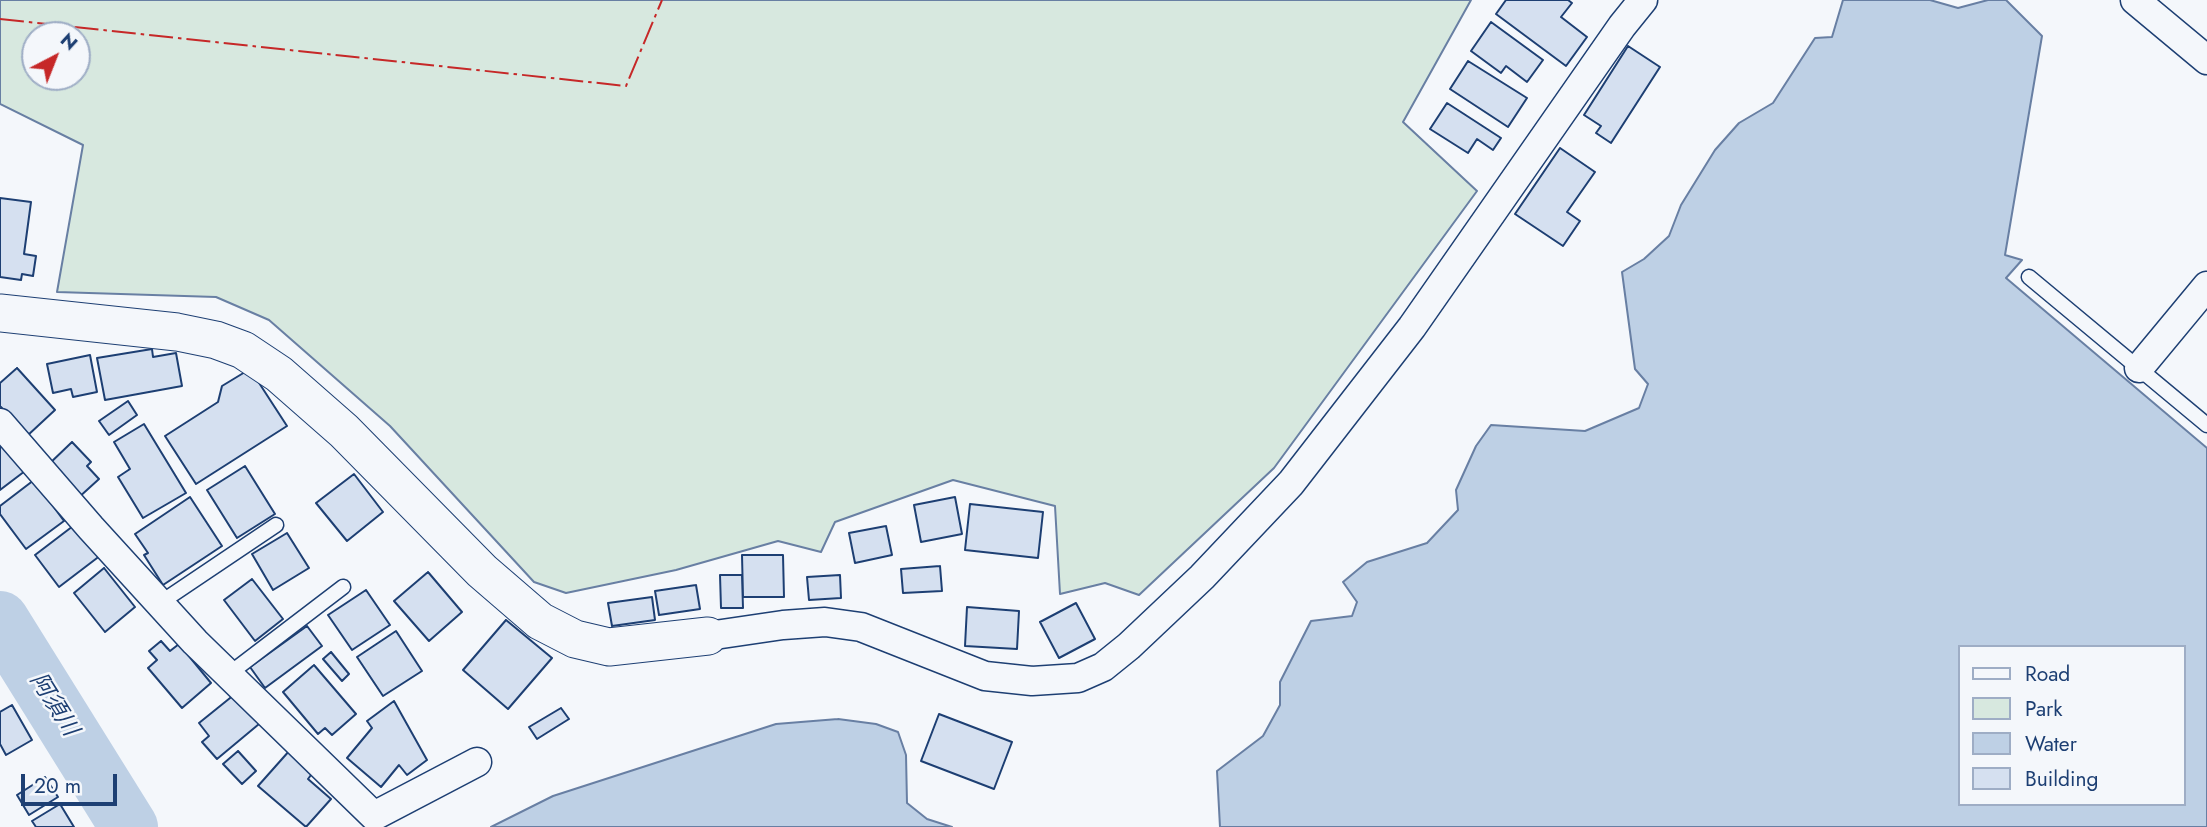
<!DOCTYPE html>
<meta charset="utf-8">
<style>
body{margin:0}
#map{position:relative;width:2207px;height:827px;overflow:hidden;background:#f4f7fb;font-family:Jost,sans-serif}
canvas{display:block}
.legend{position:absolute;left:1958px;top:645px;width:228px;height:161px;box-sizing:border-box;background:#f4f7fb;border:2px solid #9eadc5;margin:0;padding:9px 12px;list-style:none;font-size:21px;color:#1d3f73}
.legend li{display:flex;align-items:center;gap:14px;height:35px}
.legend b{width:35px;border:2px solid #9eadc5}
.north{position:absolute;left:21px;top:21px;width:70px;height:70px;box-sizing:border-box;background:#f4f7fb;border:2px solid #9eadc5;border-radius:50%;rotate:42deg;font-size:19px;font-weight:700;line-height:28px;text-align:center;color:#1d3f73}
.north::after{content:'';display:block;margin:auto;width:24px;height:32px;background:#c62828;clip-path:polygon(50% 0,100% 100%,50% 72%,0 100%)}
.scale{position:absolute;left:21px;top:774px;width:96px;height:32px;box-sizing:border-box;border:4px solid #1d3f73;border-top:0;padding-left:9px;font-size:21px;line-height:24px;white-space:nowrap;color:#1d3f73;-webkit-text-stroke:5px #f4f7fb;paint-order:stroke}
</style>
<div id="map">
<canvas width="2207" height="827"></canvas>
<ul class="legend">
<li><b style="height:9px;background:#f4f7fb"></b>Road</li>
<li><b style="height:19px;background:#d7e8df"></b>Park</li>
<li><b style="height:19px;background:#bed0e5"></b>Water</li>
<li><b style="height:19px;background:#d5e0f0"></b>Building</li>
</ul>
<div class="north">N</div>
<div class="scale">20 m</div>
</div>
<script>
const context = document.querySelector('canvas').getContext('2d');
context.lineJoin = 'round';
function paint(path, color) {
  context.fillStyle = color;
  context.fill(path, 'evenodd');
}
function shape(rows) {
  const path = new Path2D();
  for (const r of rows) {
    path.moveTo(r[0], r[1]);
    for (let i = 2; i < r.length; i += 2) path.lineTo(r[i], r[i + 1]);
  }
  return path;
}
function strokePath(path, color, width, dash) {
  context.strokeStyle = color;
  context.lineWidth = width;
  context.lineCap = dash ? 'butt' : 'round';
  context.setLineDash(dash || []);
  context.stroke(path);
}
function write(font, color, halo, rows, align = 'center') {
  context.font = font + ' Jost,"Noto Sans JP",sans-serif';
  context.lineWidth = 5;
  context.setLineDash([]);
  context.textBaseline = 'middle';
  context.strokeStyle = halo;
  context.fillStyle = color;
  for (const [text, x, y, turn = 0] of rows) {
    context.save();
    context.translate(x, y);
    context.rotate((+turn || 0) * Math.PI / 180);
    context.textAlign = isNaN(turn) ? turn : align;
    if (halo) context.strokeText(text, 0, 0);
    context.fillText(text, 0, 0);
    context.restore();
  }
}
const green = shape([
 [0,0,1471,0,1403,122,1477,191,1274,468,1139,595,1105,583,1060,594,1055,506,953,480,835,522,821,552,778,541,676,570,566,593,534,582,390,426,269,320,216,297,57,292,83,145,0,104,0,0],
 [35,35,77,35,77,77,35,77,35,35]
]);
const water = shape([
 [1843,0,1930,0,1958,8,1988,0,2006,0,2042,36,2005,255,2022,260,2006,278,2207,448,2207,827,1220,827,1217,771,1263,736,1280,705,1280,682,1311,621,1352,616,1357,602,1343,582,1367,562,1427,543,1458,510,1456,490,1476,446,1491,425,1585,431,1639,408,1648,384,1635,369,1622,272,1644,259,1669,236,1681,205,1715,150,1739,123,1773,103,1815,38,1832,37,1843,0],
 [1960,647,2184,647,2184,804,1960,804,1960,647],
 [838,719,876,724,898,732,906,755,907,803,927,819,952,827,491,827,553,796,776,724,838,719]
]);
const river = shape([
 [0,620,129,827]
]);
const building = shape([
 [1506,0,1568,0,1572,3,1561,17,1587,37,1566,66,1496,14,1506,0],
 [1491,22,1543,60,1527,82,1506,66,1501,73,1471,51,1491,22],
 [1628,46,1660,67,1611,143,1596,133,1601,126,1584,115,1628,46],
 [1468,61,1527,98,1508,127,1450,89,1468,61],
 [1447,103,1501,138,1493,150,1477,139,1468,153,1430,129,1447,103],
 [1560,148,1595,172,1567,212,1580,221,1563,246,1515,214,1560,148],
 [0,198,31,202,24,254,36,256,33,276,22,274,21,280,0,277,0,198],
 [152,349,153,357,176,353,182,386,105,400,97,358,152,349],
 [90,355,97,392,73,397,71,389,53,393,47,364,90,355],
 [17,368,55,410,27,436,0,406,0,383,17,368],
 [250,369,287,426,196,484,165,436,218,402,222,386,250,369],
 [128,401,137,415,109,435,99,421,128,401],
 [144,424,186,493,143,518,118,477,130,469,114,442,144,424],
 [0,439,25,471,0,490,0,439],
 [72,442,91,462,87,466,99,479,77,499,47,466,72,442],
 [245,466,275,514,237,538,207,490,245,466],
 [354,474,383,512,347,541,316,503,354,474],
 [34,480,64,521,26,549,0,514,0,506,34,480],
 [190,497,222,546,163,585,144,555,148,553,135,534,190,497],
 [955,497,962,534,921,542,914,505,955,497],
 [970,504,1043,512,1038,558,965,550,970,504],
 [77,523,101,555,59,587,35,555,77,523],
 [886,526,892,555,855,563,849,533,886,526],
 [287,533,309,568,273,590,252,554,287,533],
 [742,555,783,555,784,597,743,597,742,555],
 [940,566,942,591,903,593,901,569,940,566],
 [104,568,135,607,105,632,74,593,104,568],
 [428,572,462,612,429,641,394,601,428,572],
 [720,575,742,575,743,608,721,608,720,575],
 [840,575,841,598,809,600,807,577,840,575],
 [252,579,283,619,255,641,224,600,252,579],
 [696,585,700,609,659,615,655,591,696,585],
 [366,590,390,625,352,650,328,615,366,590],
 [652,597,655,620,612,626,608,603,652,597],
 [1076,603,1095,639,1059,658,1040,622,1076,603],
 [967,607,1019,611,1017,649,965,646,967,607],
 [506,620,552,658,508,709,463,670,506,620],
 [307,626,322,646,265,688,250,667,307,626],
 [396,631,422,671,383,696,357,657,396,631],
 [161,641,170,651,179,644,211,683,182,708,148,668,157,660,149,651,161,641],
 [331,652,349,674,342,681,323,659,331,652],
 [314,665,356,714,332,735,325,728,318,734,283,692,314,665],
 [235,694,259,724,217,759,202,742,209,736,199,723,235,694],
 [394,701,427,760,407,775,399,765,381,787,347,758,372,728,367,721,394,701],
 [12,705,32,740,6,755,0,744,0,712,12,705],
 [561,708,569,719,537,739,529,727,561,708],
 [939,714,1012,742,994,789,921,761,939,714],
 [290,750,314,771,308,779,331,799,306,827,258,786,290,750],
 [238,751,256,771,242,784,223,764,238,751],
 [45,777,58,797,29,815,17,795,45,777],
 [60,804,74,827,36,827,32,821,60,804]
]);
const service = shape([
 [2029,277,2207,425],
 [160,603,276,525],
 [229,674,343,587]
]);
const minor = shape([
 [2135,0,2207,60],
 [2139,368,2207,286],
 [0,423,91,528,195,642,374,816,477,762],
 [708,636,783,625,825,622,861,627,985,676,1032,681,1078,678,1103,667,1129,646,1202,577,1291,483,1412,327,1622,26,1643,0]
]);
const tertiary = shape([
 [0,313,177,332,216,340,243,350,279,374,344,431,482,571,540,621,575,639,609,647,708,636]
]);
const power = shape([
 [0,19,626,86,662,0]
]);
const waterNames = [
 ["阿須川",53,705,58]
];
paint(green, '#d7e8df');
strokePath(green, '#687fa3', 2);
paint(water, '#bed0e5');
strokePath(water, '#687fa3', 2);
strokePath(river, '#bed0e5', 58);
paint(building, '#d5e0f0');
strokePath(building, '#1d3f73', 2);
strokePath(service, '#1d3f73', 17);
strokePath(minor, '#1d3f73', 31);
strokePath(tertiary, '#1d3f73', 39);
strokePath(service, '#f4f7fb', 14);
strokePath(minor, '#f4f7fb', 28);
strokePath(tertiary, '#f4f7fb', 37);
strokePath(power, '#c62828', 2, [24, 5, 3.5, 5]);
write('italic 23px', '#1d3f73', '#f4f7fb', waterNames);
</script>
